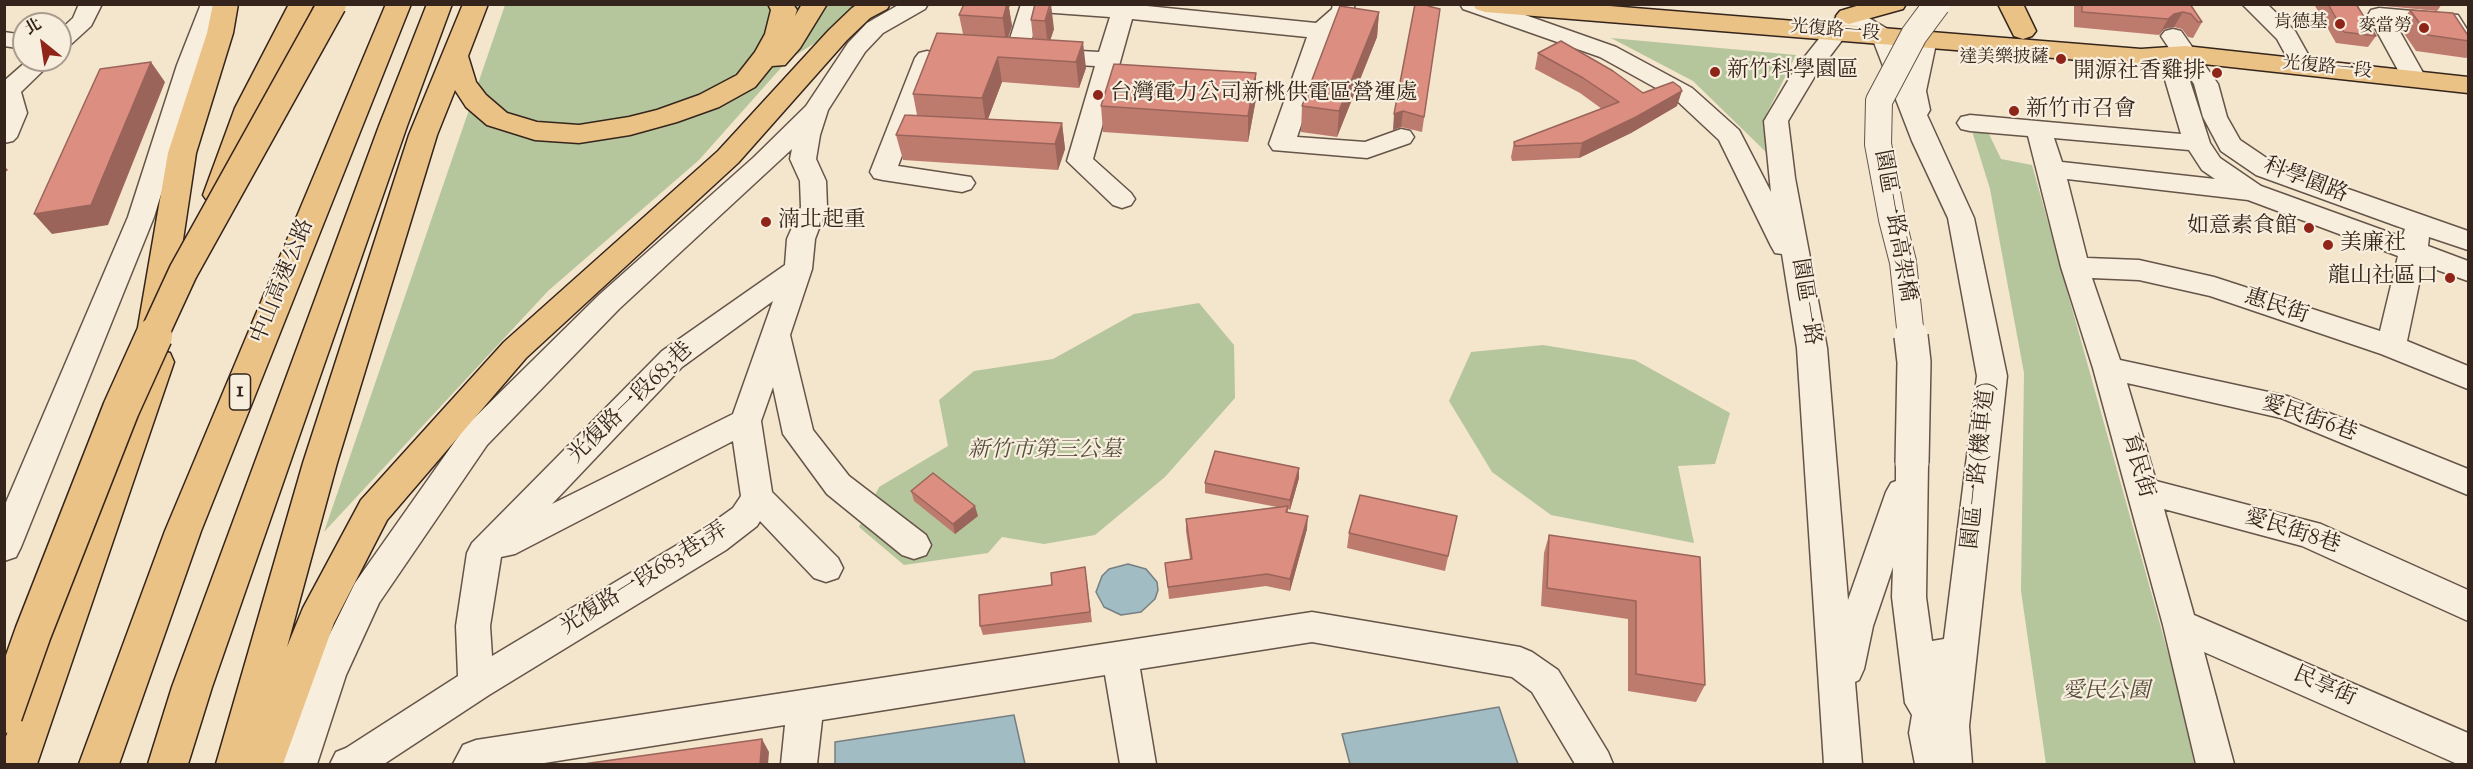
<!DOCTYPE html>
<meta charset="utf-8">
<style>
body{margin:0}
#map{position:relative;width:2473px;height:769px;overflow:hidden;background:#f4e5cd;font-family:"Sorts Mill Goudy","Noto Serif TC",serif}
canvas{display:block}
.frame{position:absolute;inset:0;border:6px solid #35241b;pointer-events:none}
.north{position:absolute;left:12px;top:12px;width:60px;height:60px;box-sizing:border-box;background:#f8eede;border:2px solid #aa9d90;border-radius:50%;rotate:330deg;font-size:16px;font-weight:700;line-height:24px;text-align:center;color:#35241b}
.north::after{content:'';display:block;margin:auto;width:21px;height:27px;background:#8f2418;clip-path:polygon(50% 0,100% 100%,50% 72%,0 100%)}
</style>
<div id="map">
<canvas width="2473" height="769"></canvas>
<div class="frame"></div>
<div class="north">北</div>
</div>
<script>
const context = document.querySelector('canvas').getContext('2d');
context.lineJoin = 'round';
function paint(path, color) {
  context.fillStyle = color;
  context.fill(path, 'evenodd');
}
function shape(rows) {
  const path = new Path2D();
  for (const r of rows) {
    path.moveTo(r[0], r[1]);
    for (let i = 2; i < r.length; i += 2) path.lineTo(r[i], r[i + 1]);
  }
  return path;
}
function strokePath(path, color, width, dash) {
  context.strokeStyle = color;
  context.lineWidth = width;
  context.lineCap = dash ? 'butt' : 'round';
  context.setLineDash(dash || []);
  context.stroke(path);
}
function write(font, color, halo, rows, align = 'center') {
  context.font = font + ' "Sorts Mill Goudy","Noto Serif TC",serif';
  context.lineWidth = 4.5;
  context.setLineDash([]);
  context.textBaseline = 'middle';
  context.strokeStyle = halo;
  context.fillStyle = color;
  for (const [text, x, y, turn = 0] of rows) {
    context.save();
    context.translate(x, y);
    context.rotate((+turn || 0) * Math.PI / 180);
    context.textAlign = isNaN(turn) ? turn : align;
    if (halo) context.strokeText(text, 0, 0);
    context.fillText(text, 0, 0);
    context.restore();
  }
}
const green = shape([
 [505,5,875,5,788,60,699,160,548,291,324,532],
 [1611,38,1796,55,1767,113,1768,154,1693,81],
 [1972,131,1989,134,2001,159,2032,165,2199,764,2046,764,2021,591,2024,373,1990,189],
 [1199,303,1234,345,1235,398,1165,477,1095,535,1044,544,1002,537,988,553,904,565,859,527,879,487,948,446,939,400,974,371,1053,359,1134,314],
 [1543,345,1635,360,1730,413,1715,464,1678,466,1694,543,1551,515,1492,472,1449,401,1471,352]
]);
const water = shape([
 [1128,564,1146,569,1157,582,1158,590,1155,599,1141,612,1121,615,1104,607,1096,592,1102,576,1109,569,1128,564],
 [1499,707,1518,764,1350,764,1342,734,1499,707],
 [1014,715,1025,764,835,764,835,742,1014,715]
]);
const minor = shape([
 [79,4,102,4,91,26,68,47,60,49,60,30,73,18,79,4],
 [201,4,224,4,201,65,154,217,21,547,16,557,4,561,4,507,128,217,177,65,201,4],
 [900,4,928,4,925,9,883,33,865,52,828,110,820,135,816,159,826,181,827,207,815,239,812,269,790,335,813,430,849,476,926,535,931,545,926,555,914,559,902,555,827,494,783,434,773,387,761,421,772,492,838,558,843,568,838,578,826,582,814,578,760,521,757,526,726,550,489,695,384,764,330,764,336,752,346,748,458,676,456,626,467,553,472,543,662,351,785,265,787,239,801,207,800,181,790,159,792,149,619,309,487,445,379,603,346,675,317,764,281,764,310,674,355,583,465,427,599,295,754,157,806,106,848,43,867,23,900,4],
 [773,301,733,414,552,504,682,367,773,301],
 [733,441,741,496,733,508,702,530,492,656,490,626,501,557,515,554,733,441],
 [1127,4,1316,23,1332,9,1333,4,1355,4,1351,16,1332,34,1297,137,1365,142,1401,129,1410,131,1414,137,1410,143,1367,158,1273,150,1269,144,1307,37,1132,19,1093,159,1131,193,1135,199,1131,205,1122,208,1113,205,1067,161,1095,66,1043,63,1035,61,1031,56,1035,51,1043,49,1099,52,1110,17,1041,12,1025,59,1017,61,1009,59,1005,54,1021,4,1127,4],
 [1460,4,1494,4,1616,47,1692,88,1739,130,1771,192,1764,121,1795,69,1841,11,1849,9,1857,11,1891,31,1907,67,1913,39,1917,34,1925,32,1933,34,1937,39,1926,91,1930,110,1927,115,1974,218,2007,376,1969,726,1972,764,1915,764,1909,733,1912,715,1905,703,1892,597,1893,567,1873,626,1864,669,1859,680,1855,682,1862,764,1824,764,1797,348,1782,254,1775,253,1771,246,1719,140,1674,98,1600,57,1463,9,1460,4],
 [1852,27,1873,40,1912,141,1948,218,1977,376,1944,639,1932,641,1926,597,1928,463,1923,454,1912,451,1901,454,1896,463,1896,481,1891,483,1886,492,1848,600,1827,348,1795,178,1788,121,1815,76,1852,27],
 [2242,4,2267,4,2295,31,2314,65,2310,70,2302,72,2294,70,2277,39,2242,4],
 [2379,8,2458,15,2468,31,2468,56,2460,54,2442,26,2395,23,2426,78,2423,83,2414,85,2405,83,2368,15,2371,10,2379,8],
 [2173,29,2181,31,2218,84,2227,117,2240,140,2274,163,2468,231,2468,250,2429,237,2428,246,2468,261,2468,281,2423,265,2407,341,2468,366,2468,389,2381,354,2210,296,2139,280,2092,278,2120,360,2287,396,2468,469,2468,495,2281,418,2127,383,2156,481,2321,524,2468,590,2468,621,2302,546,2164,509,2194,615,2468,733,2468,764,2455,763,2204,652,2234,764,2196,764,2163,625,2093,368,2061,267,2028,136,1970,131,1961,129,1957,123,1961,117,1970,115,2181,134,2163,73,2173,54,2161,36,2165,31,2173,29],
 [2188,75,2194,84,2203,117,2221,151,2256,175,2405,229,2402,237,2261,186,2220,158,2210,143,2188,75],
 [2054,138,2189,150,2202,170,2215,179,2062,162,2054,138],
 [2067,179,2248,200,2398,256,2380,331,2214,277,2139,260,2087,258,2067,179],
 [4,32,24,35,24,49,4,46,4,32],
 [927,51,935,53,939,58,898,166,971,177,975,183,971,189,962,192,883,180,874,178,870,172,915,58,919,53,927,51],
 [28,60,54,60,21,92,27,113,17,137,13,141,4,143,4,81,28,60],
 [1312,612,1520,647,1532,652,1558,670,1608,752,1613,764,1575,764,1532,692,1512,677,1312,642,1140,669,1156,764,1120,764,1105,675,822,720,817,764,781,764,785,725,538,764,453,764,463,745,476,740,1312,612]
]);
const major = shape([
 [1473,4,1585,4,2141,49,2185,46,2468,77,2468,93,2185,62,2141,65,1485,12,1476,9,1473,4],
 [1863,4,1906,4,1903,9,1849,24,1840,21,1836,16,1840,11,1863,4],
 [1998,4,2023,4,2036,31,2032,36,2023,39,2014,36,1998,4]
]);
const highway = shape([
 [213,4,238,4,233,33,196,153,169,333,164,341,153,345,142,341,137,333,168,153,207,33,213,4],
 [289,4,314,4,263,108,233,195,228,202,218,205,208,202,203,195,235,108,289,4],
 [386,4,411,4,201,531,119,764,79,764,165,531,386,4],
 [427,4,452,4,407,126,212,687,188,764,148,764,172,687,379,126,427,4],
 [463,4,488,4,468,56,476,82,486,95,507,113,537,122,579,125,629,117,657,110,699,95,737,75,755,52,765,34,771,10,768,4,793,4,797,10,795,16,802,4,827,4,800,48,785,65,772,66,755,87,719,107,677,122,630,135,579,143,535,140,487,125,466,107,455,90,437,135,337,463,287,647,303,608,361,500,504,342,718,151,829,30,852,8,858,4,890,4,887,9,870,18,847,40,738,163,526,358,387,520,334,623,283,764,216,764,303,463,409,135,463,4],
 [158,350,170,353,174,362,37,764,4,764,4,742,142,362,146,353,158,350]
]);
const minorBridgeFar1 = shape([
 [1911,337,1903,262,1892,219,1878,144,1879,101,1914,35,1937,4]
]);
const minorBridge = shape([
 [1911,336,1914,362,1912,463]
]);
const highwayBridgeFar1 = shape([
 [153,337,183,272,332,4]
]);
const highwayBridge = shape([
 [4,715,33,633,121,409,154,336]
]);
const wall = shape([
 [1010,4,1009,8,1012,26,1008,37,1033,39,1031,20,1035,4,1054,29,1050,40,1086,68,1079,88,1002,82,988,119,1062,123,1065,149,1058,170,903,160,896,135,917,115,913,94,963,34,959,15],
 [2074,4,2190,4,2202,22,2193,38,2188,37,2182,29,2174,27,2164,29,2159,35,2074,27],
 [2314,4,2356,4,2376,36,2368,47,2336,43],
 [2384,4,2442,4,2437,11,2385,6],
 [1428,6,1440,9,1422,132,1401,127,1393,130],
 [2410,10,2469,37,2469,55,2466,58,2416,51,2399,26],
 [1379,12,1377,37,1337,137,1301,132,1302,106],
 [1538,53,1643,93,1677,106,1631,133,1579,158,1512,161,1511,157,1514,142,1602,109,1580,93,1535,69],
 [1256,99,1248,142,1103,132,1101,106],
 [1299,468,1299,478,1290,510,1288,509,1288,512,1307,529,1290,591,1266,586,1169,599,1165,563,1190,559,1186,531,1186,519,1277,507,1205,493,1205,483],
 [911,491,978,516,955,534,914,501],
 [1457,516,1445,571,1347,548,1349,533],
 [1549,535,1700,557,1705,685,1696,702,1628,691,1628,619,1541,606,1544,553],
 [1085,567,1092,622,983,635,980,626]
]);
const shadedWall = shape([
 [1001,4,1010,4,1009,8,1012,26,1006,44],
 [1051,4,1054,29,1048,47,1045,21],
 [1379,12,1377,37,1337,137,1339,111],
 [2183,12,2174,27,2164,29,2159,35,2168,19,2174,14],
 [1083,42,1086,68,1079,88,1076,62],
 [998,57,1002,82,986,124,982,98],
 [151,62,165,82,108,225,52,234,34,214],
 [1256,73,1256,99,1248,142,1248,116],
 [1682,91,1677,106,1631,133,1579,158,1582,143],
 [1403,111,1401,127,1393,130,1394,114],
 [1062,123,1065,149,1058,170,1055,144],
 [4,166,8,170,4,173],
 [1299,468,1299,478,1290,510,1290,500],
 [975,506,978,516,955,534,953,524],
 [1308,516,1307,529,1290,591,1290,579],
 [762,739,769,752,768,765,760,765]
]);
const building = shape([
 [964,4,1007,4,1003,18,959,15,964,4],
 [1035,4,1050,4,1045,21,1031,20,1035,4],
 [1415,4,1428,4,1428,6,1440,9,1424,117,1403,111,1394,114,1415,4],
 [2082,4,2190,4,2202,22,2198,22,2191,14,2183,12,2174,14,2168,19,2082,12,2082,4],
 [2328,4,2356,4,2376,36,2344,32,2328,4],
 [1340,6,1379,12,1339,111,1302,106,1340,6],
 [2410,10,2453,13,2469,37,2469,41,2428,35,2410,10],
 [937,33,1083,42,1076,62,998,57,982,98,913,94,937,33],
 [1561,41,1613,71,1643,93,1673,82,1680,87,1682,91,1636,117,1582,143,1515,146,1514,142,1619,102,1583,78,1538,53,1561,41],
 [151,62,91,205,34,214,100,69,151,62],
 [1114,64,1256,73,1248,116,1101,106,1114,64],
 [905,115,1062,123,1055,144,896,135,905,115],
 [1215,451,1299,468,1290,500,1205,483,1215,451],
 [933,473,975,506,953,524,911,491,933,473],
 [1360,495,1457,516,1448,556,1349,533,1360,495],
 [1288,506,1286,512,1308,516,1290,579,1267,574,1168,587,1165,563,1192,559,1186,519,1288,506],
 [1549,535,1700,557,1705,685,1636,674,1636,601,1547,588,1549,535],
 [1085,567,1090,612,980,626,979,595,1052,585,1051,573,1085,567],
 [762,739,760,765,576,765,762,739]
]);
const markers = [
 [2340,24,6,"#8f2418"],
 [2424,28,6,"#8f2418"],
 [2061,59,6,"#8f2418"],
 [1715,72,6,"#8f2418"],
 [2217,73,6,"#8f2418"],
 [1098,95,6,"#8f2418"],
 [2014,111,6,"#8f2418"],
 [766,222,6,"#8f2418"],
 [2309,228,6,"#8f2418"],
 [2328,245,6,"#8f2418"],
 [2450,278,6,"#8f2418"]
];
const farPoinames = [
 ["肯德基",2328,24],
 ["麥當勞",2412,28],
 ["達美樂披薩",2049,59]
];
const farStreetnames = [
 ["光復路一段",1835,32,5],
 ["光復路一段",2327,69,6]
];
const shields = [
 [240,392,21]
];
const shieldNames = [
 ["1",240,392]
];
const poiNames = [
 ["新竹科學園區",1727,72],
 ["開源社香雞排",2205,73,"right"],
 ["台灣電力公司新桃供電區營運處",1110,95],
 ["新竹市召會",2026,111],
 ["湳北起重",778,222],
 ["如意素食館",2297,228,"right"],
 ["美廉社",2340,245],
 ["龍山社區口",2438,278,"right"]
];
const streetNames = [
 ["科學園路",2305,182,21],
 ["園區一路高架橋",1893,226,80],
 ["中山高速公路",284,282,-68],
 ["園區一路",1804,302,81],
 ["惠民街",2276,308,18],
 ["光復路一段683巷",632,404,-44],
 ["愛民街6巷",2309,420,19],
 ["園區一路(機車道)",1981,466,-84],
 ["育民街",2136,466,74],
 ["愛民街8巷",2292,533,18],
 ["光復路一段683巷1弄",645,580,-32],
 ["民享街",2324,688,24]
];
const parkNames = [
 ["新竹市第三公墓",1045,452],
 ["愛民公園",2106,693]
];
paint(green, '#b6c69c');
paint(water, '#a2bcc3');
strokePath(water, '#767f80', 1.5);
strokePath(minor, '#655448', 3);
strokePath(major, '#35241b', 3);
strokePath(highway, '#35241b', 3);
paint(minor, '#f8eede');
paint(major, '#eac286');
paint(highway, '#eac286');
strokePath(minorBridgeFar1, '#655448', 28, []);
strokePath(minorBridge, '#655448', 36, []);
strokePath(highwayBridgeFar1, '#35241b', 31, []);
strokePath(highwayBridge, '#35241b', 39, []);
strokePath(minorBridgeFar1, '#f8eede', 26);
strokePath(minorBridge, '#f8eede', 33);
strokePath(highwayBridgeFar1, '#eac286', 28);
strokePath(highwayBridge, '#eac286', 36);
paint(wall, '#bd7b6e');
paint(shadedWall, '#9a645a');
paint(building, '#dc8f80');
strokePath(building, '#9a645a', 1.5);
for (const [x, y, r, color] of markers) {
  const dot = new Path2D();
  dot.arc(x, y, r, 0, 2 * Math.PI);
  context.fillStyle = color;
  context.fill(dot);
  strokePath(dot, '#f8eede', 2);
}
write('18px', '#35241b', '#f8eede', farPoinames, 'right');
write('18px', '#35241b', '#f8eede', farStreetnames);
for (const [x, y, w] of shields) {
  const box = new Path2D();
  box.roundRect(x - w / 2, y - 18, w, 36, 4.5);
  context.fillStyle = '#f8eede';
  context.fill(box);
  strokePath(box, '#35241b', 1.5);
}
write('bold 21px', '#35241b', null, shieldNames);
write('22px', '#35241b', '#f8eede', poiNames, 'left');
write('22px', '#35241b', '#f8eede', streetNames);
write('italic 22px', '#554c3b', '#f8eede', parkNames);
</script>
